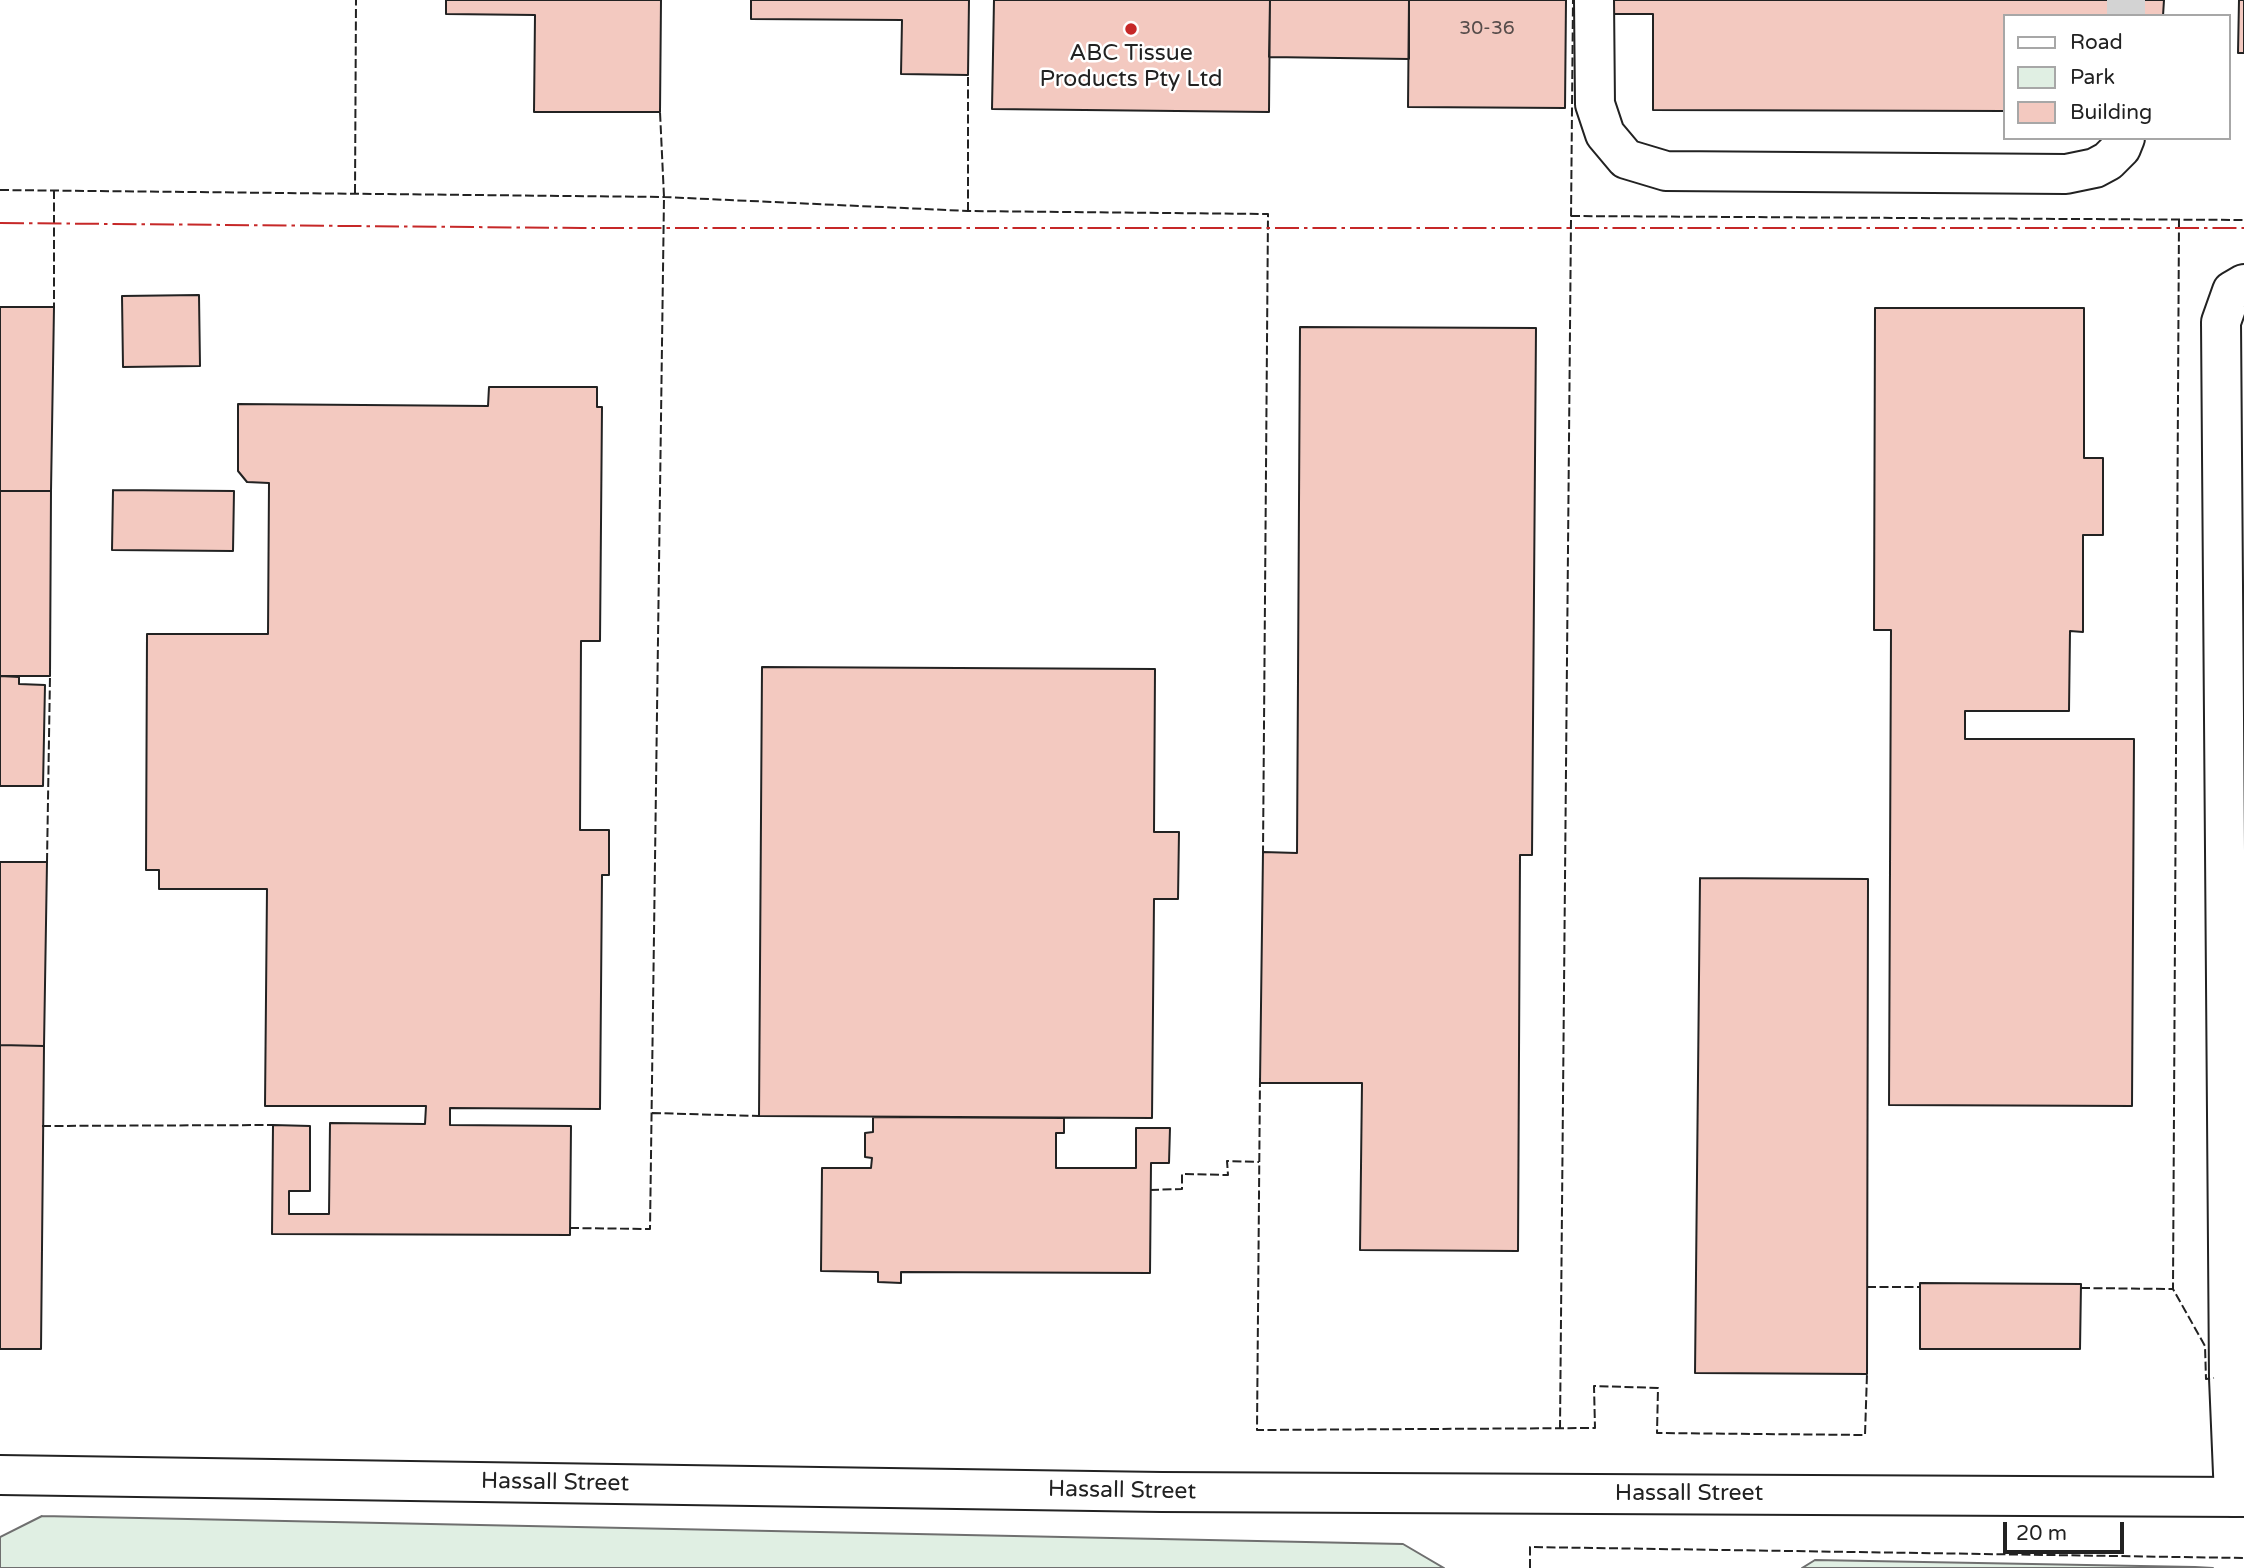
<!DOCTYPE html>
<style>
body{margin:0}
#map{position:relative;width:2244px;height:1568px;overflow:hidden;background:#fff;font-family:"Varela Round",sans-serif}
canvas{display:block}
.legend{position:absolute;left:2003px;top:14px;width:228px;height:126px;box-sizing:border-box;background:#fff;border:2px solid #a7a7a7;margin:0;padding:9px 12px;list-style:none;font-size:21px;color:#222}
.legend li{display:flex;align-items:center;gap:14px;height:35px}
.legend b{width:35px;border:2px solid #a7a7a7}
.scale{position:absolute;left:2003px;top:1522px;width:121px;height:32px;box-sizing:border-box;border:4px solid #222;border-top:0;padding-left:9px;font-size:21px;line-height:24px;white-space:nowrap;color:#222;-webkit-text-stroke:5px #fff;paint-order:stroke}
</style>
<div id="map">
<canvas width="2244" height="1568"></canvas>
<ul class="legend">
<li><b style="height:9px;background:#fff"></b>Road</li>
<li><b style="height:19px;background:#e0efe3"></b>Park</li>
<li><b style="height:19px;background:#f3c9c0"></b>Building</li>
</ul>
<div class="scale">20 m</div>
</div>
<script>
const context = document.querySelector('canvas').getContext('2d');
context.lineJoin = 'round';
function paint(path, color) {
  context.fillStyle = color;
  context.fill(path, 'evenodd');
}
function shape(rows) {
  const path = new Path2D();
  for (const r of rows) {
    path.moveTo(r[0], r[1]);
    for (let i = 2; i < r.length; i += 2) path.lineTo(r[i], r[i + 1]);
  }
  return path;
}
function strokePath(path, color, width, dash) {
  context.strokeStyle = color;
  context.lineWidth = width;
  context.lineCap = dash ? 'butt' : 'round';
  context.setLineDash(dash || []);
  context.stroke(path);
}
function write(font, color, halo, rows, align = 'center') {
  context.font = font + ' "Varela Round",sans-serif';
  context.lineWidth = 5;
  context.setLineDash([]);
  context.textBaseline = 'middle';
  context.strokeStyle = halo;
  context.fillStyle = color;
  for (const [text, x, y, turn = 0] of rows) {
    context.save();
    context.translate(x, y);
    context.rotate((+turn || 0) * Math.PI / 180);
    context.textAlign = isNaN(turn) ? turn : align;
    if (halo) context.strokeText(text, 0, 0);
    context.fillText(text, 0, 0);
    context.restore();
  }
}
const green = shape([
 [42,1516,1403,1544,1444,1568,0,1568,0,1537,42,1516],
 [1815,1560,2195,1567,2213,1568,1802,1568,1815,1560]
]);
const building = shape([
 [446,0,661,0,660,112,534,112,535,15,446,14,446,0],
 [751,0,969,0,968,75,901,74,902,20,751,19,751,0],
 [994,0,1270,0,1269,112,992,109,994,0],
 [1270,0,1409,0,1409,59,1269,57,1270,0],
 [1409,0,1566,0,1565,108,1408,107,1409,0],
 [1611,0,2164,0,2163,16,2004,16,2004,111,1653,110,1653,14,1611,14,1611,0],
 [2239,0,2244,0,2244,53,2238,53,2239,0],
 [199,295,200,366,123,367,122,296,199,295],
 [0,307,54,307,51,491,0,491,0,307],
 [1875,308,2084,308,2084,458,2103,458,2103,535,2083,535,2083,632,2070,631,2069,711,1965,711,1965,739,2134,739,2132,1106,1889,1105,1891,630,1874,630,1875,308],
 [1300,327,1536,328,1532,855,1520,855,1518,1251,1360,1250,1362,1083,1260,1083,1263,852,1297,853,1300,327],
 [489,387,597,387,597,407,602,407,600,641,581,641,580,830,609,830,609,875,602,875,600,1109,450,1108,450,1125,571,1126,570,1235,272,1234,273,1125,310,1126,310,1191,289,1191,289,1214,329,1214,330,1123,425,1124,426,1106,265,1106,267,889,159,889,159,870,146,870,147,634,268,634,269,483,247,482,238,471,238,404,488,406,489,387],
 [113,490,234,491,233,551,112,550,113,490],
 [0,491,51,491,50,676,0,676,0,491],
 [762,667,1155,669,1154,832,1179,832,1178,899,1154,899,1152,1118,759,1116,762,667],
 [0,676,19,677,19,684,45,685,43,786,0,786,0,676],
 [0,862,47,862,44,1046,0,1045,0,862],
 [1700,878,1868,879,1867,1374,1695,1373,1700,878],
 [0,1045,44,1046,41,1349,0,1349,0,1045],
 [873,1117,1064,1118,1064,1133,1056,1133,1056,1168,1136,1168,1136,1128,1170,1128,1169,1163,1151,1163,1150,1273,901,1272,901,1283,878,1282,878,1272,821,1271,822,1168,871,1168,872,1158,865,1157,865,1133,873,1132,873,1117],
 [1920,1283,2081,1284,2080,1349,1920,1349,1920,1283]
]);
const minorTunnel = shape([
 [2126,0,2126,16]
]);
const minor = shape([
 [1594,0,1595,104,1605,134,1626,159,1666,171,2066,174,2095,168,2108,161,2121,148,2125,138],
 [2234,1497,2229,1378,2221,322,2232,291,2244,284]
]);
const major = shape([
 [0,1475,1162,1492,2244,1497]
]);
const fence = shape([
 [0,190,664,197,968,211,1268,214,1263,854],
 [54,190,54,307],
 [355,193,356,0],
 [968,211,968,75],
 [1571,216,2244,220],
 [2179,220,2173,1289,2205,1346,2206,1379,2214,1378],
 [47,862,50,676],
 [1260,1078,1257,1430,1595,1428,1594,1386,1658,1388,1657,1433,1865,1435,1867,1374],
 [652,1113,759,1116],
 [42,1126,273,1125],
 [1150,1190,1182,1189,1182,1174,1228,1175,1227,1161,1259,1162],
 [570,1228,650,1229,664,197,660,112],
 [1867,1287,1920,1287],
 [2081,1288,2173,1289],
 [1560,1429,1573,0],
 [1530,1568,1530,1547,2244,1558]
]);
const power = shape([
 [0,223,582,228,2244,228]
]);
const markers = [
 [1131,29,7,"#c62828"]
];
const numberNames = [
 ["30-36",1487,29]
];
const poiNames = [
 ["ABC Tissue",1131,54],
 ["Products Pty Ltd",1131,80]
];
const streetNames = [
 ["Hassall Street",555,1483,1],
 ["Hassall Street",1122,1491,1],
 ["Hassall Street",1689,1494]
];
paint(green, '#e0efe3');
strokePath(green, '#6f6f6f', 2);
paint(building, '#f3c9c0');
strokePath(building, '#222', 2);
strokePath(minorTunnel, '#d3d3d3', 38, [38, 19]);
strokePath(minor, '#222', 42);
strokePath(major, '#222', 42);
strokePath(minor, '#fff', 38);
strokePath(major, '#fff', 38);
strokePath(fence, '#222', 2, [9, 3.5]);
strokePath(power, '#c62828', 2, [24, 5, 3.5, 5]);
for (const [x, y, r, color] of markers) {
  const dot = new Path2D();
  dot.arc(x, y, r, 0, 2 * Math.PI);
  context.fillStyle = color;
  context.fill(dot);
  strokePath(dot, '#fff', 2.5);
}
write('19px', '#564c4a', null, numberNames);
write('23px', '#222', '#fff', poiNames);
write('23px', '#222', '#fff', streetNames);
</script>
